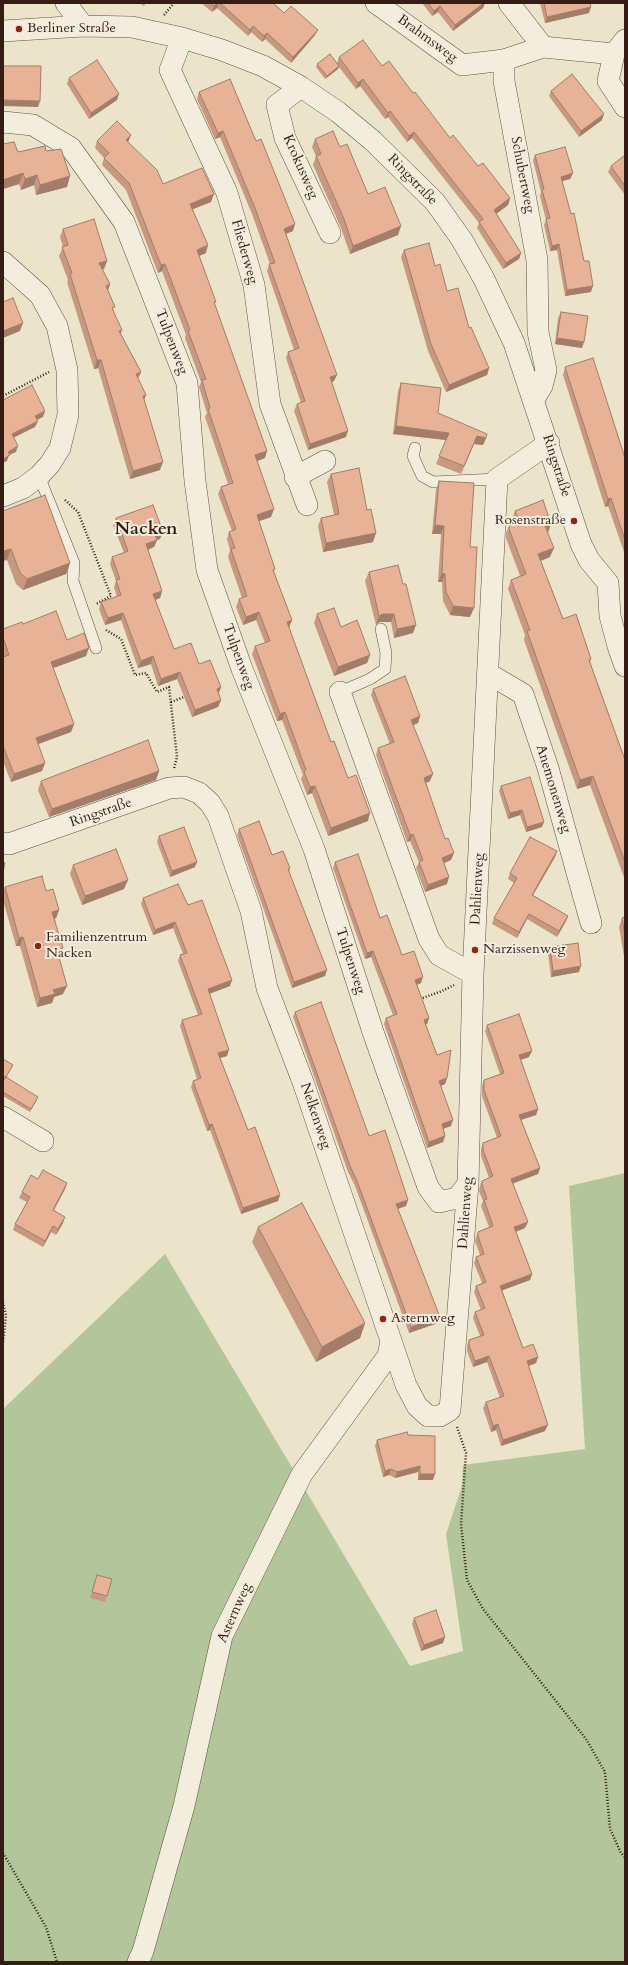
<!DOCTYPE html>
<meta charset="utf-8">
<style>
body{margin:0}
#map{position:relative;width:628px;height:1965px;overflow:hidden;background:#ece4ca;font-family:Cardo,serif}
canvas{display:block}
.frame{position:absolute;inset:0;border:4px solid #351d15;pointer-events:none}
</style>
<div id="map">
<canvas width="628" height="1965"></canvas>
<div class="frame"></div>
</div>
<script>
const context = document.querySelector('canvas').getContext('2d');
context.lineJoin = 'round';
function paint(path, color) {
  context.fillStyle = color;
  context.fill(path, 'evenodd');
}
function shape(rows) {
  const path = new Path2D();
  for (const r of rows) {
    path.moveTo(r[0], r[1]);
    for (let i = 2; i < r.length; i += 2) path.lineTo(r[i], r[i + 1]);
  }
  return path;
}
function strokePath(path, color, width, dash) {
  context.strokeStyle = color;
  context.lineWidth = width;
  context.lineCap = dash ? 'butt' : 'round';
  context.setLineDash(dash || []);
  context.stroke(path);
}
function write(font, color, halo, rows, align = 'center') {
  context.font = font + ' Cardo,serif';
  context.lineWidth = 4;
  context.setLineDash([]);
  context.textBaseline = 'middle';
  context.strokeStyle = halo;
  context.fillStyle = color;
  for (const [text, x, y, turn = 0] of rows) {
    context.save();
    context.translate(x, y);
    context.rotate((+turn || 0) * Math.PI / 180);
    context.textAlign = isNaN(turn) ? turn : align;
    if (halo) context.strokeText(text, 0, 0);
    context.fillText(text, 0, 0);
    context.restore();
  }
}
const green = shape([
 [625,1173,625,1962,3,1962,3,1409,165,1254,410,1666,463,1651,446,1534,462,1486,463,1465,585,1449,569,1186]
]);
const path = shape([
 [164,15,174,3],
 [3,396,49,372],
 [65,500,78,512,111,596,96,604],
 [106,630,121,639,135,675,146,673,157,692,169,687,177,757,174,769],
 [171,702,184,697],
 [420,999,442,991,454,985],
 [3,1302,6,1315,3,1343],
 [457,1427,466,1453,461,1524,467,1580,483,1609,586,1739,605,1772,610,1829,621,1853,625,1857],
 [3,1853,46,1927,57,1962]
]);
const service = shape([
 [415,448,413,456,422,476,433,482,497,479],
 [39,476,74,563,73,581,96,648],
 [340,692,370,679,385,669,386,653,381,629]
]);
const minor = shape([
 [66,3,83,26],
 [376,3,462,65,504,60,543,47,614,54],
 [509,3,543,47],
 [3,31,83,26,132,27,182,38,222,50,263,66,301,87,338,112,373,141,435,202,462,240,484,279,514,343,581,544,589,560,608,583],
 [182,38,170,70,227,193,254,285,270,404,307,505],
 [625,40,614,54,608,81,625,107],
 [504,60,504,81,537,260,538,332,546,370,542,386,534,399],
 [301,87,277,105,285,138,330,233],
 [3,122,33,125,71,148,124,222,187,383,195,481,207,570,242,669,314,849,373,1032,428,1187,439,1202,457,1198,468,1184],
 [3,262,40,295,57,326,67,370,68,415,60,448,50,464,39,476,23,488,3,496],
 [295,477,325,461],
 [608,583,610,616,618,646,625,666],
 [489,674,523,694,548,768,591,923],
 [340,692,429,939,439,955,473,974],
 [3,843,9,844,169,788,184,787,199,793,210,803,218,816,251,911,267,988,303,1082,406,1385,417,1406,428,1416,440,1416,450,1410,468,1184,473,974,497,479,549,443],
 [3,1117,43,1141],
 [138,1962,143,1951,184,1806,222,1636,302,1474,388,1356,391,1341]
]);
const wall = shape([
 [140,3,146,3,144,6],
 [201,3,273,3,284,13,315,35,291,63,265,39,262,42,251,32,248,36,217,8,212,12],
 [422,3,485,3,483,8,453,31,438,12,432,16],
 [540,3,591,3,590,3,589,13,545,23],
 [339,57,382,66,413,93,450,138,510,198,508,205,496,214,521,253,519,259,503,269,477,228,479,223,412,138,407,142,388,117,385,119,360,86,356,89,339,67,338,69,325,79,316,67,317,64,337,63],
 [69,78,117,100,89,119,67,84],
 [551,91,602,120,579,137,549,96],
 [199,92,293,231,286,234,334,381,332,382,346,437,308,450,294,411,297,404,301,403,286,358,288,352,294,350,267,271,269,264,270,264,252,214,220,137,215,139,197,99],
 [131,135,128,142,163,184,211,202,193,209,206,253,199,256,265,458,257,461,271,517,259,521,275,569,274,572,292,620,289,628,331,742,368,821,328,836,312,793,307,795,301,779,303,775,282,720,277,721,252,654,255,646,265,643,256,620,243,625,236,607,239,599,242,598,228,557,230,550,227,539,229,532,232,531,218,494,221,487,228,484,205,417,207,413,199,387,201,382,185,338,186,335,162,271,158,273,126,190,102,165,104,158,95,148,97,141],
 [315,139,340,147,368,194,398,235,350,254,341,228,313,165,316,156,312,147],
 [3,144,18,152,46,151,67,187,36,195,34,185,21,190,19,184,3,189],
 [535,155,573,173,570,179,562,181,591,292,565,296,557,250,550,251,544,225,546,220,540,196,541,192,533,160],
 [625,155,625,195,608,172,611,166],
 [63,229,107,261,104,269,102,270,110,284,108,290,113,310,121,334,141,372,138,378,146,395,144,400,160,470,130,479,98,368,94,369,67,282,68,280,59,256,63,247,60,237],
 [404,250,435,266,447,291,469,328,489,368,487,375,446,392,428,351,401,257],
 [561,312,582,348,555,344,558,318],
 [565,367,625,458,625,555,608,506,605,507,563,375],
 [401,383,438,413,486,438,483,445,474,444,461,474,436,464,446,440,393,434,398,391],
 [331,474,367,510,373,542,323,552,318,526,321,518,334,515,327,482],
 [439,481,470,547,470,617,450,615,443,601,442,582,438,582,441,534,432,534,436,489],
 [3,511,70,563,66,574,23,590,16,584,7,560],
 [515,511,548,532,550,557,541,561,563,619,591,659,590,662,625,760,625,880,590,785,577,789,524,640,525,635,508,589,511,580,520,576,506,538,506,533,510,524,513,523,512,519],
 [116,518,160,539,157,540,154,547,148,550,162,591,160,598,155,600,174,649,199,664,221,687,219,693,221,700,218,707,192,717,177,679,158,686,151,664,138,668,121,620,105,625,99,609,101,602,117,597,114,587,116,581,110,564,112,557,124,553,113,525],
 [369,572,413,633,394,638,391,622,380,622,376,625,365,581],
 [317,614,341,627,370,655,367,663,334,676,314,623],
 [23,624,67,640,86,656,53,668,74,724,71,732,38,744,42,771,11,782,3,761,3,657,4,657,3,653,3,629],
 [373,689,420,716,418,723,413,725,430,781,426,783,451,860,444,863,447,884,425,892,416,868,419,862,410,841,407,842,376,755,378,748,390,744,371,695],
 [159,771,156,780,49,817,38,790,41,781],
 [501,786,542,827,526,832,520,815,508,819,499,791],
 [239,829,272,855,290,868,289,872,325,976,292,988,237,835],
 [159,836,195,867,170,877,157,842],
 [557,851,555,857,533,895,568,916,566,921,557,937,527,919,517,938,492,924,494,918,514,883,508,879,510,873],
 [335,862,380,918,402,955,421,983,417,985,429,1018,427,1024,425,1024,437,1055,447,1078,445,1084,441,1086,451,1126,443,1129,445,1136,443,1142,427,1148,384,1024,386,1018,393,1015,371,957,365,959,333,868],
 [73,865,124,889,82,905,70,874],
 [5,887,46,891,59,910,56,918,55,919,60,957,59,957,63,994,54,997,52,1003,37,1007,20,946,16,946,3,900,3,892],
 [143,898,188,905,230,986,209,994,227,1056,220,1058,248,1130,280,1195,278,1201,241,1214,210,1130,207,1131,191,1087,193,1081,197,1079,180,1026,182,1020,198,1015,178,961,180,955,183,954,173,928,153,935,141,904],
 [625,917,625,962,619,927,622,918],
 [550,947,579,972,551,977,548,953],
 [295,1012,369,1136,406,1206,398,1209,438,1323,409,1333,355,1186,348,1172,293,1017],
 [487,1025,529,1057,520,1060,538,1109,536,1115,521,1120,540,1168,538,1174,513,1183,525,1228,516,1232,532,1274,530,1280,502,1290,523,1348,538,1357,536,1363,529,1366,545,1431,501,1446,496,1430,491,1432,483,1408,486,1402,500,1398,487,1362,473,1367,467,1351,467,1346,469,1340,480,1336,473,1318,475,1312,481,1310,474,1292,476,1286,482,1283,474,1263,476,1257,480,1255,475,1241,476,1237,478,1232,489,1227,481,1206,483,1201,479,1191,480,1186,482,1181,489,1178,481,1156,481,1149,483,1143,497,1138,482,1096,482,1086,484,1080,500,1074,485,1031],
 [3,1059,13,1065,6,1077,37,1100,30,1112,3,1096,3,1081,4,1080,3,1079],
 [38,1179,67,1183,65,1189,54,1210,63,1223,56,1235,51,1232,43,1247,13,1230,15,1224,27,1202,19,1198,22,1192],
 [258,1227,365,1323,360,1338,316,1362,252,1242],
 [408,1435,433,1480,418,1480,418,1472,395,1478,389,1475,383,1477,375,1446,377,1440],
 [112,1579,105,1602,90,1598,95,1581],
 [414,1618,443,1643,421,1651,412,1624]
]);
const shadedWall = shape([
 [217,3,218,3,217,8,212,12,214,6],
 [484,3,485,3,483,8,453,31,455,25],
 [440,6,438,12,432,16,434,11],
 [591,7,589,13,545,23,547,17],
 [253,26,251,32,248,36,250,30],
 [318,30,315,35,291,63,293,57],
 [267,33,265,39,262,42,264,36],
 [339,66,338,69,325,79,327,76],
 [363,79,360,86,356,89,358,83],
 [119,94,117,100,89,119,91,113],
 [3,100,40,101,38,107,3,106],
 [390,111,388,117,385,119,388,113],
 [604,114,602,120,579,137,581,131],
 [223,131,220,137,215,139,218,133],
 [414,132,412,138,407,142,409,136],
 [131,135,128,142,126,140],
 [23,173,19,184,3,189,3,180],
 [573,173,570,179,559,182,561,177],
 [37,175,34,185,21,190,25,179],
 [70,176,67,187,36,195,40,185],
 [214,194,211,202,188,211,190,204],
 [510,198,508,205,492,217,494,210],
 [295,224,293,231,282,235,284,229],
 [401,226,398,235,350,254,353,246],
 [559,244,557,250,550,251,552,246],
 [208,245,206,253,194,258,197,250],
 [521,253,519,259,503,269,506,263],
 [107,261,104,269,96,272,99,263],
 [165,264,162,271,158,273,161,265],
 [110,284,107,293,106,286],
 [593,286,591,292,565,296,567,290],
 [23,323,20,331,3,338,3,331],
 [122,330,119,338,119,331],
 [557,338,584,342,582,348,555,344],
 [97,360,101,360,98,368,94,369],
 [489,368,487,375,446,392,449,385],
 [141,372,137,380,136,374],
 [337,375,334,381,328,384,330,377],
 [146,395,143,403,143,396],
 [45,411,43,417,33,422,35,416],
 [38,421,35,427,9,440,12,434],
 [396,426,449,433,446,440,393,434],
 [348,431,346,437,308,450,310,444],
 [477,436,486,438,483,445,474,444,461,474],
 [18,446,16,452,9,455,7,461,3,463,3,459,8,452],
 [267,451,265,458,252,463,255,455],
 [163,462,160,470,130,479,133,471],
 [611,498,608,506,605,507,608,499],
 [274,509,271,517,254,523,257,515],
 [551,524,548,533,545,526],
 [435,525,444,526,441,534,432,534],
 [163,532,160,539,157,540,154,547,143,551,146,544,155,535],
 [376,533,373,542,323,552,326,543],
 [554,548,550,557,535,563,538,554],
 [11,549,7,560,3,561,3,551],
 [70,563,66,574,23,590,27,579],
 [442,573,445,574,442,582,438,582],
 [162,591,160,598,150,602,153,594],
 [453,606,474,608,470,617,450,615],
 [259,612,256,620,243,625,246,617],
 [123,613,121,620,105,625,108,618],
 [383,614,394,614,391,622,380,622,376,625,379,616],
 [292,620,289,627,284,629,287,622],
 [416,625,413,633,394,638,397,629],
 [89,648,86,656,48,670,51,662],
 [370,655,367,663,334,676,338,667],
 [153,656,151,664,138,668,141,661],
 [180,672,177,679,158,686,161,679],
 [221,687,218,694,217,689],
 [221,700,218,707,192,717,195,710],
 [285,712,282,720,277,721,280,714],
 [420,716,418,723,409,727,411,720],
 [74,724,71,732,33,746,36,738],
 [45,763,42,771,11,782,14,774],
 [159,771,156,780,49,817,52,809],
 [433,774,430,781,421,785,424,778],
 [593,776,590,785,577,789,580,780],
 [315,786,312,793,307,795,310,787],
 [522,810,520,815,508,819,510,813],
 [370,813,368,821,328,836,331,828],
 [544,822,542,827,526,832,527,827],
 [413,834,410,841,407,842,410,835],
 [557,851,555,857,530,900,532,895],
 [454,853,451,860,439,865,442,858],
 [197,862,195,867,170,877,172,871],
 [449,877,447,884,425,892,428,885],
 [128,880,124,889,82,905,85,896],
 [59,910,56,918,49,920,52,912],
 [529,914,527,919,517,938,519,932],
 [568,916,566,921,557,937,559,931],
 [175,922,173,928,153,935,155,930],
 [23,937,20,946,16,946,19,938],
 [63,948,60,957,54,958,57,950],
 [373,951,371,957,365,959,367,953],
 [581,966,579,972,551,977,553,971],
 [327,970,325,976,292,988,294,982],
 [423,977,421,983,413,986,415,980],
 [232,980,230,986,206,995,208,989],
 [67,986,63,994,54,997,52,1003,37,1007,40,998,53,990],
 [429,1018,427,1024,422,1026,424,1020],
 [229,1050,227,1056,216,1059,218,1053],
 [532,1051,529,1057,517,1061,519,1055],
 [447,1078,445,1084,437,1087,439,1081],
 [538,1109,536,1115,517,1121,519,1115],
 [453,1120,451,1126,439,1130,442,1124],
 [212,1124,210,1130,207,1131,209,1125],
 [445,1136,443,1142,427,1148,429,1142],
 [540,1168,538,1174,509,1185,511,1179],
 [67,1183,65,1189,51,1215,53,1210],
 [280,1195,278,1201,241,1214,243,1208],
 [408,1200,406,1206,394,1210,396,1204],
 [65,1217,63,1223,56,1235,58,1229],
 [528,1222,525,1228,512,1233,514,1227],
 [53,1226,51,1232,43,1247,45,1241],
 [532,1274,530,1280,498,1292,500,1286],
 [440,1317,438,1323,409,1333,411,1327],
 [365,1323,360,1338,316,1362,322,1347],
 [489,1356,487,1362,473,1367,475,1361],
 [538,1357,536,1363,525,1367,527,1361],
 [498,1424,496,1430,491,1432,493,1426],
 [548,1425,545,1431,501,1446,503,1440],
 [420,1466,418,1472,395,1478,397,1472],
 [391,1469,389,1475,383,1477,385,1471],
 [420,1474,435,1474,433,1480,418,1480],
 [445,1637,443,1643,421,1651,424,1645]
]);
const building = shape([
 [210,3,217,3,214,6,210,3],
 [220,3,273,3,284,13,291,6,318,30,293,57,267,33,264,36,253,26,250,30,220,3],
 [428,3,484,3,455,25,440,6,434,11,428,3],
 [544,3,590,3,591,7,547,17,544,3],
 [363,40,382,66,389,61,413,93,415,92,450,138,453,135,478,166,483,163,510,198,494,210,521,253,506,263,479,222,483,219,414,132,409,136,390,111,388,113,363,79,358,83,339,57,363,40],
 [330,54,339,66,327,76,317,64,330,54],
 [97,60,119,94,91,113,69,78,97,60],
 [3,66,41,66,40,101,3,100,3,66],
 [572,74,604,114,581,131,551,91,572,74],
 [230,79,256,141,261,139,295,224,284,229,337,375,330,377,348,431,310,444,297,404,305,401,288,352,299,348,269,264,275,263,255,208,223,131,218,133,199,92,230,79],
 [117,121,131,135,126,140,157,170,163,184,202,168,214,194,190,204,208,245,197,250,216,302,214,302,267,451,255,455,274,509,257,515,275,569,273,570,292,620,287,622,331,742,334,741,348,778,356,775,370,813,331,828,315,786,310,787,304,772,306,770,285,712,280,714,255,646,270,641,259,612,246,617,239,599,247,596,231,549,235,548,229,532,236,529,221,487,233,483,208,409,210,408,202,380,206,379,188,331,190,330,165,264,161,265,129,183,104,158,109,153,97,141,117,121],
 [333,131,340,147,347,144,368,194,385,187,401,226,353,246,344,219,316,156,321,154,315,139,333,131],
 [14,142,18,152,45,146,46,151,61,149,70,176,40,185,37,175,25,179,23,173,3,180,3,144,14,142],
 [565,147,573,173,561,177,571,214,574,213,584,261,589,261,593,286,567,290,559,244,552,246,546,219,550,218,542,190,544,189,535,155,565,147],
 [625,155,625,186,611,166,625,155],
 [94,219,107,261,99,263,110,284,106,286,115,307,112,308,122,330,119,331,141,372,136,374,146,395,143,396,163,462,133,471,101,360,97,360,70,274,72,273,62,247,68,245,63,229,94,219],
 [429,243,435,266,440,264,447,291,458,288,469,328,471,327,489,368,449,385,431,344,404,250,429,243],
 [13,298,23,323,3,331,3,302,13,298],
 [561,312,588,316,584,342,557,338,561,312],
 [593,358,625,458,625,540,611,498,608,499,565,367,593,358],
 [401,383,441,388,438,413,487,434,486,438,477,436,464,466,439,456,449,433,396,426,401,383],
 [32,385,45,411,35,416,38,421,12,434,18,446,8,452,10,455,3,459,3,419,4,418,3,417,3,400,32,385],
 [359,468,367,510,371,509,376,533,326,543,321,518,339,514,331,474,359,468],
 [439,481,474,483,470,547,477,547,474,608,453,606,446,592,445,574,442,573,444,526,435,525,439,481],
 [45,495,70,563,27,579,20,573,11,549,3,551,3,511,45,495],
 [543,500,551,524,545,526,554,548,538,554,563,619,576,614,591,659,589,660,625,760,625,862,593,776,580,780,527,631,530,630,511,580,526,574,509,529,510,524,519,521,515,511,543,500],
 [153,505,163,532,155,535,157,540,146,544,162,591,153,594,174,649,191,643,199,664,210,660,221,687,217,689,221,700,195,710,180,672,161,679,153,656,141,661,123,613,108,618,101,602,121,595,116,580,120,579,112,557,128,551,116,518,153,505],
 [398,565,403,584,406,584,416,625,397,629,394,614,383,614,379,616,369,572,398,565],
 [334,608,341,627,357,620,370,655,338,667,317,614,334,608],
 [56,611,67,640,84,633,89,648,51,662,74,724,36,738,45,763,14,774,3,746,3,657,9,655,3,637,3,629,22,622,23,624,56,611],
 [405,676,420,716,411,720,433,774,424,778,445,839,448,838,454,853,442,858,449,877,428,885,419,862,423,860,413,834,410,835,378,748,394,742,373,689,405,676],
 [148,740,159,771,52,809,41,781,148,740],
 [530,777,544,822,527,827,522,810,510,813,501,786,530,777],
 [259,821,272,855,283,851,290,868,288,869,327,970,294,982,239,829,259,821],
 [184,827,197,862,172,871,159,836,184,827],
 [530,837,557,851,532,895,568,916,559,931,529,914,519,932,494,918,517,878,510,873,530,837],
 [116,849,128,880,85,896,73,865,116,849],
 [358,854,380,918,387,915,402,955,414,951,423,977,415,980,429,1018,424,1020,437,1055,451,1050,447,1078,439,1081,453,1120,442,1124,445,1136,429,1142,386,1018,397,1014,373,951,367,953,335,862,358,854],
 [3,862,5,863,3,872,3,862],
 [42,876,46,891,53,889,59,910,52,912,63,948,57,950,67,986,53,990,55,994,40,998,23,937,19,938,5,887,42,876],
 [178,884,188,905,202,900,232,980,208,989,229,1050,218,1053,248,1130,255,1127,280,1195,243,1208,212,1124,209,1125,193,1081,201,1078,182,1020,202,1014,180,955,187,953,175,922,155,930,143,898,178,884],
 [625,917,625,935,622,918,625,917],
 [578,943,581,966,553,971,550,947,578,943],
 [321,1002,369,1136,385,1130,408,1200,396,1204,440,1317,411,1327,357,1181,350,1166,295,1012,321,1002],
 [519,1014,532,1051,519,1055,538,1109,519,1115,540,1168,511,1179,528,1222,514,1227,532,1274,500,1286,523,1348,533,1344,538,1357,527,1361,548,1425,503,1440,498,1424,493,1426,486,1402,504,1396,489,1356,475,1361,469,1345,469,1340,484,1335,475,1312,485,1308,476,1286,486,1282,476,1257,484,1254,478,1236,478,1232,493,1226,484,1200,487,1199,482,1185,482,1181,493,1176,483,1150,483,1143,501,1136,484,1090,484,1080,504,1073,487,1025,519,1014],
 [3,1059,13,1065,6,1077,3,1076,3,1059],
 [6,1077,38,1097,31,1109,3,1092,3,1081,6,1077],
 [43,1170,67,1183,53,1210,65,1217,58,1229,53,1226,45,1241,15,1224,30,1197,22,1192,31,1175,38,1179,43,1170],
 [302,1203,365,1323,322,1347,258,1227,302,1203],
 [407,1432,408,1435,435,1436,435,1474,420,1474,420,1466,397,1472,391,1469,385,1471,377,1440,407,1432],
 [97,1575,112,1579,107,1596,92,1592,97,1575],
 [436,1610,445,1637,424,1645,414,1618,436,1610]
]);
const markers = [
 [19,29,4,"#8f2418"],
 [574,521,4,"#8f2418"],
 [38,946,4,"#8f2418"],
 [475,950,4,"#8f2418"],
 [383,1319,4,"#8f2418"]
];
const poiNames = [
 ["Berliner Straße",27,29],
 ["Rosenstraße",566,521,"right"],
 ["Familienzentrum",46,938],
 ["Nacken",46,954],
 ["Narzissenweg",483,950],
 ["Asternweg",391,1319]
];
const streetNames = [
 ["Brahmsweg",427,39,36],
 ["Krokusweg",300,167,66],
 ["Schubertweg",522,175,79],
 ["Ringstraße",412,180,46],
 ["Fliederweg",244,252,74],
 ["Tulpenweg",171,342,69],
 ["Ringstraße",556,466,72],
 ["Tulpenweg",238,657,70],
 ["Anemonenweg",553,789,73],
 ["Ringstraße",101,813,-19],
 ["Dahlienweg",478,889,-87],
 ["Tulpenweg",350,961,72],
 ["Nelkenweg",315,1116,71],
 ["Dahlienweg",466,1213,-86],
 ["Asternweg",235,1613,-66]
];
const districtNames = [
 ["Nacken",146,530]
];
paint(green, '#b3c59b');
strokePath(service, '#634f42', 12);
strokePath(minor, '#634f42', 22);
strokePath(path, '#351d15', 2.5, [1, 2]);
strokePath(service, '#f3eddd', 11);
strokePath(minor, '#f3eddd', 21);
paint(wall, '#c79981');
paint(shadedWall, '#a27d69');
paint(building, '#e7b296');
strokePath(building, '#a27d69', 1);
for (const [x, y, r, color] of markers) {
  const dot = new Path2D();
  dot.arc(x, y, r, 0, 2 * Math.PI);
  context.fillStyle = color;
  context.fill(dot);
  strokePath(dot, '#f3eddd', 1.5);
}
write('14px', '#351d15', '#f3eddd', poiNames, 'left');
write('14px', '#351d15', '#f3eddd', streetNames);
write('bold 18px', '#351d15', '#f3eddd', districtNames);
</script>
